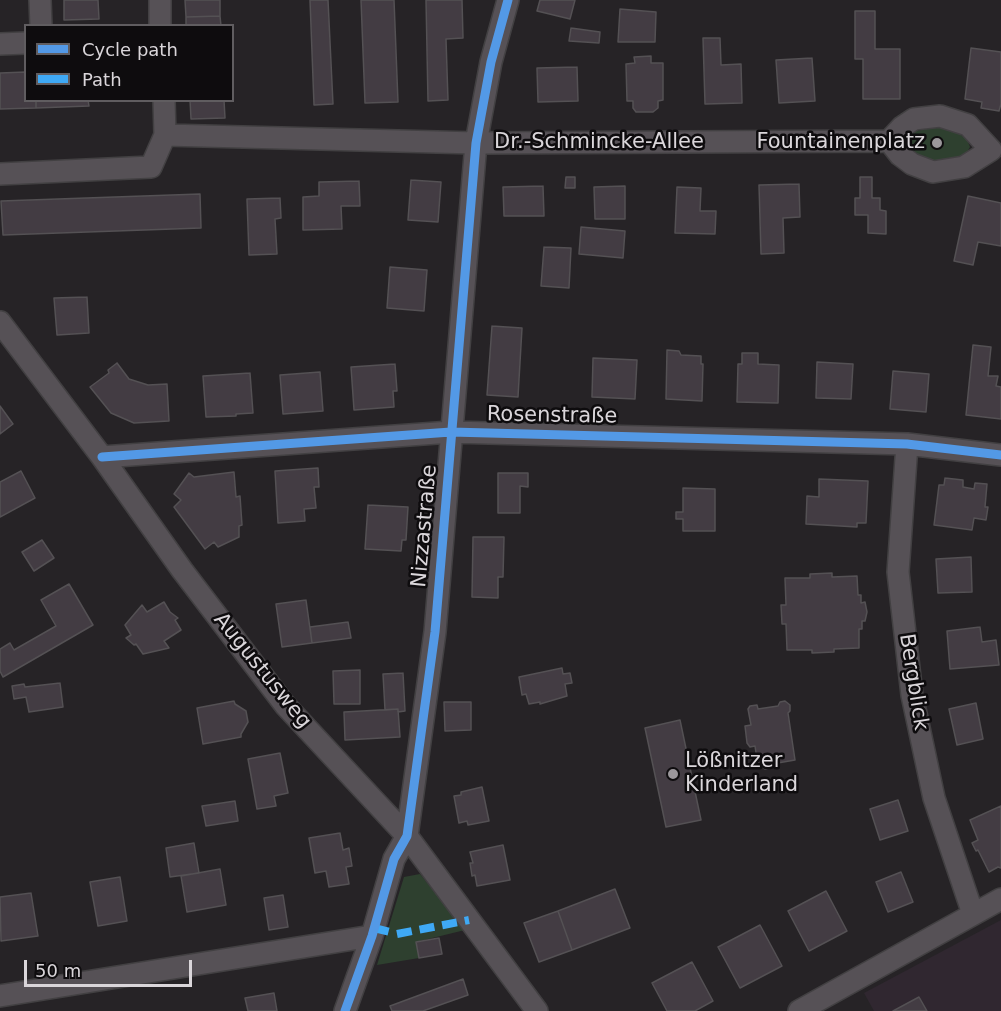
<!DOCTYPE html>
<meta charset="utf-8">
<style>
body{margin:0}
#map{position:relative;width:1001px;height:1011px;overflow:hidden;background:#262326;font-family:"DejaVu Sans",sans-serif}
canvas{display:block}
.legend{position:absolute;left:24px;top:24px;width:210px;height:78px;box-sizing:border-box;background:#0e0c0e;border:2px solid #605d60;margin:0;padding:8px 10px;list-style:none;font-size:18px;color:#dad6da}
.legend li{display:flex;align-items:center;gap:12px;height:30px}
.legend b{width:30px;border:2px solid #605d60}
.scale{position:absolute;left:24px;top:960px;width:168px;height:27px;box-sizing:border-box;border:3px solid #dad6da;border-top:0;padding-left:8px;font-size:18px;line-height:21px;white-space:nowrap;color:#dad6da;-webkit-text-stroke:4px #0e0c0e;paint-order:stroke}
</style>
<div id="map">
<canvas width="1001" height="1011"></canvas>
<ul class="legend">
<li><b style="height:8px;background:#5399e6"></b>Cycle path</li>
<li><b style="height:8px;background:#3fa9f5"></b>Path</li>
</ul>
<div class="scale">50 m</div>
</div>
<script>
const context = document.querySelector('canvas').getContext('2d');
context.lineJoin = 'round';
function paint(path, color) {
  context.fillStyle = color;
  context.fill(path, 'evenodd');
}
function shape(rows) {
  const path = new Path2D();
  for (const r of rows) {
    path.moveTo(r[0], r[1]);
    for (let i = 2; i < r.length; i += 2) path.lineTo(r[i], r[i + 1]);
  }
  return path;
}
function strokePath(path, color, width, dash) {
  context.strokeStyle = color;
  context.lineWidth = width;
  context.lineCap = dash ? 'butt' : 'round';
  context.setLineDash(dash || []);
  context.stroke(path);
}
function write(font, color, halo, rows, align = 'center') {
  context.font = font + ' "DejaVu Sans",sans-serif';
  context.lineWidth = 5;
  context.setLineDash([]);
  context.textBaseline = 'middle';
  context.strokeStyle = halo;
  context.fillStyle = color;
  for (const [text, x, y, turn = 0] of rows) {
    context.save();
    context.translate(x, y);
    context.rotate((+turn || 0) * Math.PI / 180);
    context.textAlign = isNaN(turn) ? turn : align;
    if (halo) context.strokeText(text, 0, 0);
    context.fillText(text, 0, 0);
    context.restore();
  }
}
const built = shape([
 [1001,920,1001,1011,874,1011,864,993]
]);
const green = shape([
 [930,128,944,128,958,133,967,139,970,147,966,154,962,157,936,161,923,159,903,145,903,138,913,132],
 [420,874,465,930,416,942,419,958,377,965,404,877]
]);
const building = shape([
 [64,0,98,0,99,19,64,20,64,0],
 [185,0,220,0,220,16,186,17,185,0],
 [310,0,328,0,333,104,314,105,310,0],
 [361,0,394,0,398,102,365,103,361,0],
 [426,0,462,0,463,38,446,39,448,100,428,101,426,0],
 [540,0,575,0,570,19,537,11,540,0],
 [620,9,656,12,655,42,618,42,620,9],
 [855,11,875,11,875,49,900,49,900,99,863,99,863,59,855,59,855,11],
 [220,16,221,26,186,26,186,17,220,16],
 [571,28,600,32,599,43,569,41,571,28],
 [703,38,720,38,721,65,741,64,742,103,705,104,703,38],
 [971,48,1001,52,1001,104,999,111,981,108,982,102,965,99,971,48],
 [651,56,651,63,663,63,663,100,658,101,658,108,653,112,636,112,633,108,633,101,627,101,626,64,635,63,634,57,651,56],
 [812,58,815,101,779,103,776,60,812,58],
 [577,67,578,101,538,102,537,68,577,67],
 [26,72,26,100,36,100,36,108,0,109,0,73,26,72],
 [36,100,88,100,89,106,36,108,36,100],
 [190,100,224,100,225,118,191,119,190,100],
 [566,177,575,177,575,188,565,188,566,177],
 [860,177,872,177,872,198,880,198,880,210,886,211,886,234,868,233,868,215,855,215,855,198,860,198,860,177],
 [411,180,441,182,438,222,408,220,411,180],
 [359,181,360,206,341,206,342,229,303,230,303,197,319,196,319,182,359,181],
 [799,184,800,217,783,218,784,253,761,254,759,185,799,184],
 [543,186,544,216,504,216,503,187,543,186],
 [625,186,625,219,595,219,594,187,625,186],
 [677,187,701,188,700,211,716,211,715,234,675,233,677,187],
 [200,194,201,228,3,235,1,201,200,194],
 [968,196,1001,203,1001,246,978,242,973,265,954,261,968,196],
 [280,198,281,218,275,219,277,254,249,255,247,199,280,198],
 [581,227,625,231,623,258,579,254,581,227],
 [544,247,571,248,569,288,541,286,544,247],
 [390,267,427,270,424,311,387,308,390,267],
 [87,297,89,333,57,335,54,298,87,297],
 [492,326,522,328,518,397,487,395,492,326],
 [973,345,991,347,988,376,998,376,996,386,1001,387,1001,419,966,415,973,345],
 [667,350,679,351,681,355,701,356,701,364,703,364,702,401,666,399,667,350],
 [742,353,758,353,758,364,779,365,778,403,737,402,738,364,742,364,742,353],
 [593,358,637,360,635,399,592,397,593,358],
 [817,362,853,364,851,399,816,398,817,362],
 [117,363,129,379,148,385,167,384,169,421,134,423,111,413,90,387,109,373,108,370,117,363],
 [395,364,397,391,393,391,394,407,354,410,351,367,395,364],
 [893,371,929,374,926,412,890,409,893,371],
 [320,372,323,411,283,414,280,375,320,372],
 [250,373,253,413,236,414,236,416,206,417,203,376,250,373],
 [0,406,13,424,0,434,0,406],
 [318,468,319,487,314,487,316,508,304,509,305,521,278,523,275,471,318,468],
 [21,471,35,498,0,517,0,482,21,471],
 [234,472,236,497,240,496,242,525,239,526,239,537,218,547,214,542,205,549,174,507,181,500,174,494,189,473,194,477,234,472],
 [498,473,528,473,528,487,520,486,520,513,498,513,498,473],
 [945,478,963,480,963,487,974,489,975,483,987,484,985,507,988,507,986,520,974,518,972,530,934,525,939,485,944,485,945,478],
 [819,479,868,481,866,523,857,523,857,527,806,524,807,496,819,497,819,479],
 [683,488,715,489,715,531,683,531,683,519,676,519,676,512,683,512,683,488],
 [368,505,408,507,406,540,402,540,401,551,365,549,368,505],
 [473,537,504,537,503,577,498,577,498,598,472,597,473,537],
 [42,540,54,558,34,571,22,552,42,540],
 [971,557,972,592,938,593,936,559,971,557],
 [832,573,832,577,857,576,858,595,861,595,861,603,865,602,867,612,865,621,862,621,862,629,859,629,859,648,834,649,834,652,812,653,812,650,787,650,786,624,782,624,781,605,786,605,785,578,810,578,810,574,832,573],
 [69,584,93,625,3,677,0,671,0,649,10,643,14,650,56,626,41,600,69,584],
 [306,600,312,643,282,647,276,604,306,600],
 [164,602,170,612,178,618,175,620,181,630,164,641,169,648,143,654,136,644,134,645,126,638,131,635,125,625,142,605,147,612,164,602],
 [348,622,351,638,312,643,310,627,348,622],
 [980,627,982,642,996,640,999,665,950,669,947,631,980,627],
 [562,668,563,674,570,673,572,683,565,684,567,696,540,704,540,702,529,704,526,694,522,695,519,677,562,668],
 [360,670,360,704,334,704,333,671,360,670],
 [403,673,405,711,398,712,398,709,385,710,383,674,403,673],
 [60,683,63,707,29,712,26,697,14,699,12,686,24,684,25,687,60,683],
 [234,701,235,704,246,711,248,722,241,734,241,737,203,744,197,708,234,701],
 [785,701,790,705,790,711,788,713,795,760,772,764,770,768,765,769,761,765,758,766,755,746,750,747,747,743,745,726,751,725,748,709,750,706,757,705,758,709,778,706,780,702,785,701],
 [444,702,471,702,471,730,445,731,444,702],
 [976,703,983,739,957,745,949,709,976,703],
 [398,709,400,737,345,740,344,712,398,709],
 [680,720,701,820,666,827,645,728,680,720],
 [280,753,288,793,274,796,276,806,257,809,248,759,280,753],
 [482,787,489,821,468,825,467,821,459,823,454,796,461,795,461,792,482,787],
 [898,800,908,831,880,840,870,809,898,800],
 [235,801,238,821,206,826,202,806,235,801],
 [1001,806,1001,868,998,867,989,872,978,850,976,851,972,843,978,840,970,820,1001,806],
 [340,833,343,850,349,848,352,866,346,867,349,884,329,887,326,871,315,873,309,838,340,833],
 [194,843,199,873,170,877,166,848,194,843],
 [503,845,510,880,477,886,475,875,472,876,470,863,473,863,470,852,503,845],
 [220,869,226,905,187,912,181,876,220,869],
 [901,872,913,902,888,912,876,882,901,872],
 [120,877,127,921,98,926,90,882,120,877],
 [615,889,630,928,572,950,558,911,615,889],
 [826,891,847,931,809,951,788,911,826,891],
 [31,893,38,936,1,941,0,897,31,893],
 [283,895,288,927,269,930,264,898,283,895],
 [558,911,572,950,539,962,524,923,558,911],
 [760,925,782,966,740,988,718,947,760,925],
 [439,938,442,954,419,958,416,942,439,938],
 [692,962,713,1001,695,1011,667,1011,652,983,692,962],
 [463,979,468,995,423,1011,392,1011,390,1006,463,979],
 [274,993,277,1011,248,1011,245,998,274,993],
 [919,997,927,1011,893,1011,919,997]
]);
const minor = shape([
 [40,0,41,26],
 [160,0,160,26],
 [0,44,26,43],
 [940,116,968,125,991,150,964,167,933,172,912,164,900,155,889,141,902,127,914,119,940,116],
 [165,135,476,143,889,141],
 [0,174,151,167,165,135,164,100],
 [0,322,102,457,182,570,285,705,407,836,537,1011],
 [907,444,898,572,912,695,934,798,973,914],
 [102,457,451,432,907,444,1001,455],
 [0,996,372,936],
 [345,1011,372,936,394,859,407,836,435,632,476,143,491,62,508,0],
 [799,1011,1001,899]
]);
const quiet = shape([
 [374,928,390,932],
 [397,934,469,920]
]);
const cycleway = shape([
 [102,457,451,432,907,444,1001,455],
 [345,1011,372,936,394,859,407,836,435,632,476,143,491,62,508,0]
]);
const markers = [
 [937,143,6,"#9b979b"],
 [673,774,6,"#9b979b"]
];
const streetNames = [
 ["Dr.-Schmincke-Allee",599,143],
 ["Rosenstraße",552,416,1],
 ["Nizzastraße",425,526,-85],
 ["Augustusweg",262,671,51],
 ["Bergblick",913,682,81]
];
const poiNames = [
 ["Fountainenplatz",925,143],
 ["Lößnitzer",685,762,"left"],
 ["Kinderland",685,786,"left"]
];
paint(built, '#302730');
paint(green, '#2e402f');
paint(building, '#433c43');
strokePath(building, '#545154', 1.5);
strokePath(minor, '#424042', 24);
strokePath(minor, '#565156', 21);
strokePath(quiet, '#3fa9f5', 8, [15, 8]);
strokePath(cycleway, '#5399e6', 9);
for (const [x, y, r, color] of markers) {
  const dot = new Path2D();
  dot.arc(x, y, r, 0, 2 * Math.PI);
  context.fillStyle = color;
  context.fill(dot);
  strokePath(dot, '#0e0c0e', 2);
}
write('21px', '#dad6da', '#0e0c0e', streetNames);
write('21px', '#dad6da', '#0e0c0e', poiNames, 'right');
</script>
